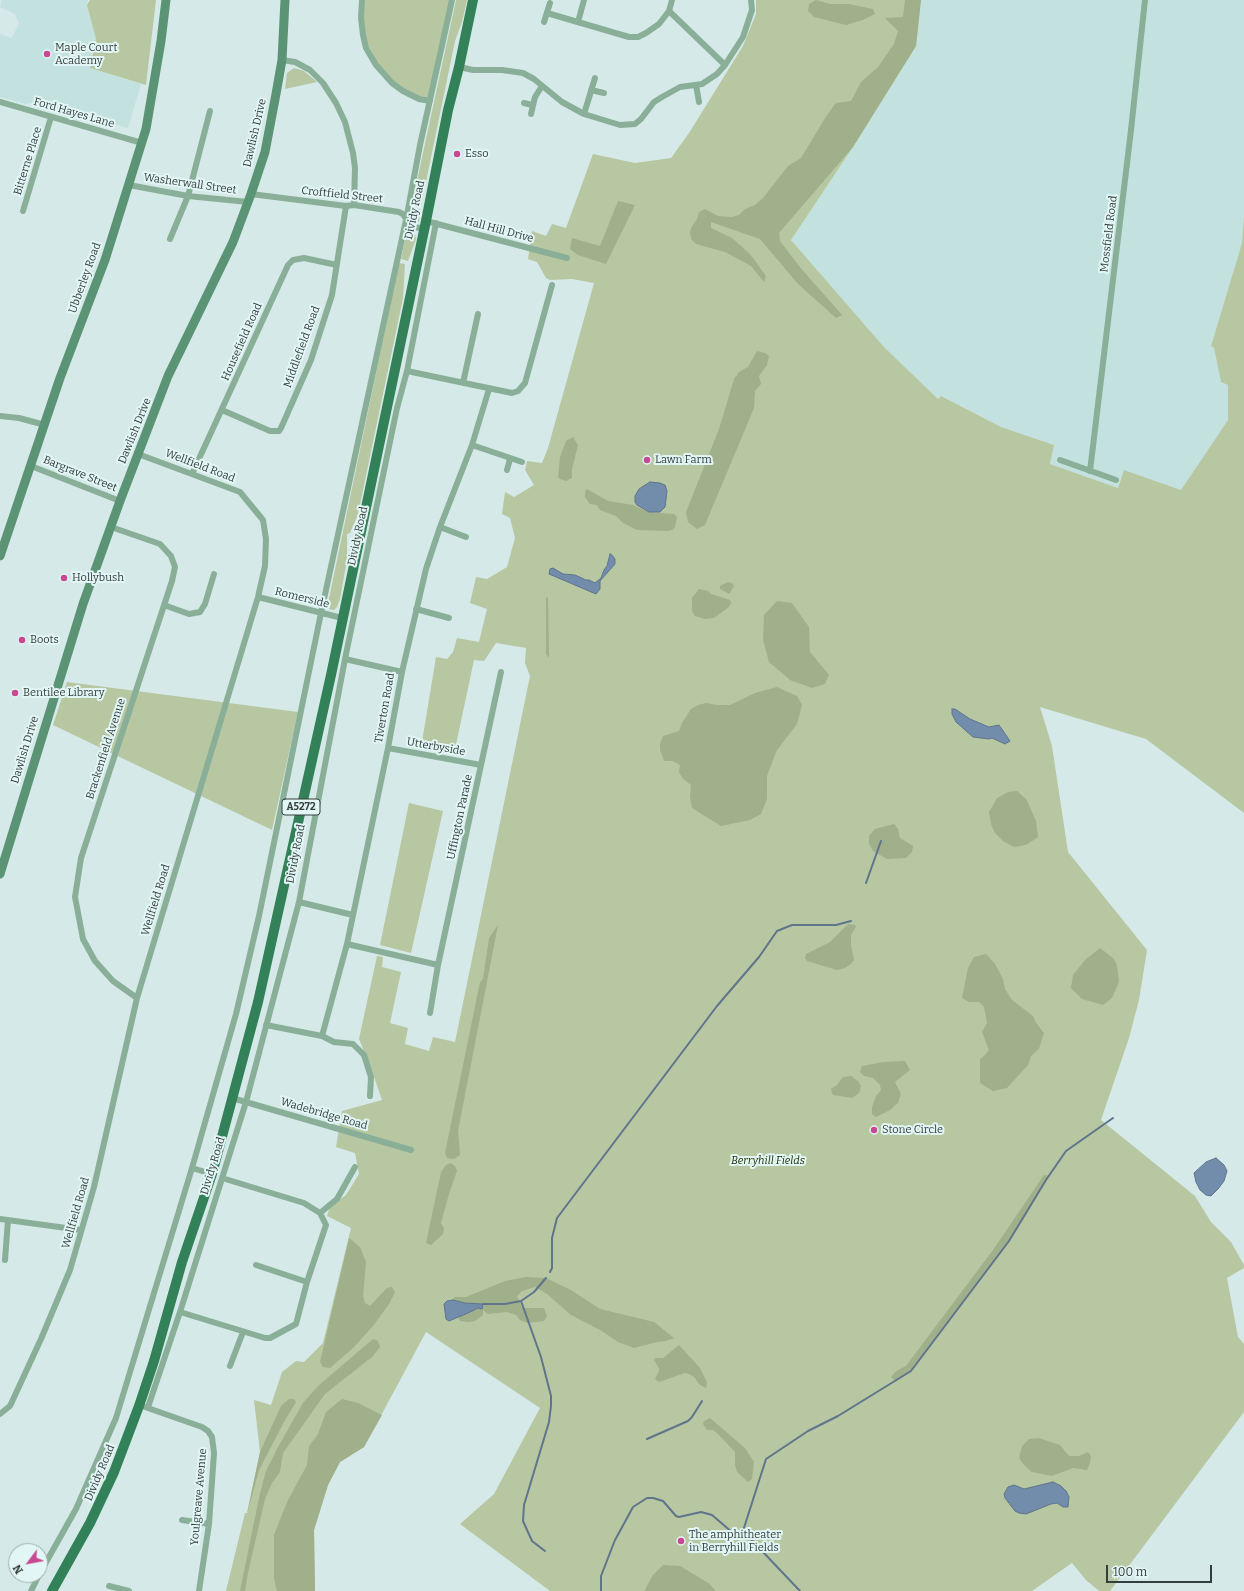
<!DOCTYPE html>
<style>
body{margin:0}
#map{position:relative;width:1244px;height:1591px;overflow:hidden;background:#d5e9e8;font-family:Bitter,serif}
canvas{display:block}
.north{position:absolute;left:8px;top:1543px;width:40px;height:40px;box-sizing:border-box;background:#e2f7f5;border:1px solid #9dadab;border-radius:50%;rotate:238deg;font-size:11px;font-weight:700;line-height:16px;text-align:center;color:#363e3d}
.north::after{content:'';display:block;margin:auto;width:14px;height:18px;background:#c84892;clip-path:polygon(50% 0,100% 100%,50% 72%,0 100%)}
.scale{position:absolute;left:1106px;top:1565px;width:106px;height:18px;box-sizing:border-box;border:2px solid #363e3d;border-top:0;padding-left:5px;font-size:12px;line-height:14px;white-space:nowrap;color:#363e3d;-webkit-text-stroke:3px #e2f7f5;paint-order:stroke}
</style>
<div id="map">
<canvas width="1244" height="1591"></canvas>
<div class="north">N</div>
<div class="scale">100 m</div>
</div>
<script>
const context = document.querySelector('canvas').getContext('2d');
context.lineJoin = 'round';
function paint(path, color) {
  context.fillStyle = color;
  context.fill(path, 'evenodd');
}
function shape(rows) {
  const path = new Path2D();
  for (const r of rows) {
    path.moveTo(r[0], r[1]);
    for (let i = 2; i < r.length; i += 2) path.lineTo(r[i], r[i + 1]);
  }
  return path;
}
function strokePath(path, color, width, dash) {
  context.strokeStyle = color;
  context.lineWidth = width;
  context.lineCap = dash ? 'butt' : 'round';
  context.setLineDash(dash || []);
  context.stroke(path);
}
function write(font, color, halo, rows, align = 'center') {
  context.font = font + ' Bitter,serif';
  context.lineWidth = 4;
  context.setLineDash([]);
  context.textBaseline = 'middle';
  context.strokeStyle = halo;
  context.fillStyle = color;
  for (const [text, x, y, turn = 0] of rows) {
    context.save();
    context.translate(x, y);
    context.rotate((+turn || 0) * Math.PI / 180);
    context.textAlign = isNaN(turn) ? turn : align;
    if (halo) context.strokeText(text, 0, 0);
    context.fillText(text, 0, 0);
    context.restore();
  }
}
const built = shape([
 [2,0,88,0,87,5,96,39,90,68,141,84,128,128,37,102,26,104,0,97,0,34,12,38,19,23,15,14,0,7],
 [921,0,1244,0,1244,215,1242,243,1211,346,1214,348,1221,382,1228,384,1228,420,1181,490,1124,470,1118,488,1050,464,1054,445,1001,427,941,396,938,399,884,347,791,240,853,147,916,46]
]);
const green = shape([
 [90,0,156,0,146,85,90,68,96,39,87,5],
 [364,0,452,0,430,101,419,99,383,74,363,35],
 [456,0,467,0,462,22,455,41,421,206,412,204],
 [756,0,921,0,916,46,853,147,791,240,884,347,938,399,941,396,1001,427,1054,445,1050,464,1118,488,1124,470,1181,490,1228,420,1228,385,1221,382,1214,348,1211,346,1242,243,1244,215,1244,813,1146,739,1040,707,1052,746,1068,852,1147,950,1139,1000,1129,1038,1101,1120,1195,1196,1211,1222,1231,1242,1244,1265,1244,1268,1227,1278,1238,1337,1244,1344,1244,1412,1110,1591,1099,1591,1086,1580,1072,1563,1032,1591,716,1591,710,1584,652,1576,644,1591,550,1591,460,1524,494,1494,540,1408,426,1332,364,1447,340,1462,328,1485,314,1530,315,1591,226,1591,245,1513,247,1513,260,1452,254,1400,271,1405,282,1372,296,1361,304,1362,323,1343,351,1228,327,1216,330,1207,346,1195,359,1174,355,1153,336,1147,342,1111,382,1100,372,1071,359,1039,377,956,383,957,382,967,401,972,390,1023,408,1028,405,1044,429,1051,433,1037,455,1042,530,676,525,663,526,648,496,643,484,661,474,660,454,754,421,748,436,657,447,659,453,652,457,638,479,642,487,609,470,603,476,577,487,579,507,567,515,538,510,518,502,514,505,492,514,497,534,485,525,470,527,461,542,463,548,448,594,283,572,279,550,280,546,278,537,262,528,259,532,231,546,236,552,224,566,228,593,154,635,163,671,158,689,133,743,46,756,14],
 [294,68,304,71,317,82,285,89,287,73],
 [412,208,420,209,419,222,413,222,410,218],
 [412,233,415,234,416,239,408,261,401,259,405,239,407,236],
 [399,263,405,264,403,298,358,514,350,533,347,534,347,560,340,599,337,607,334,610,329,609,327,608],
 [67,682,298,712,272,830,53,725],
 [409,803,443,811,411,953,380,945]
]);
const forest = shape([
 [816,0,830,4,849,4,873,9,875,14,863,20,846,25,814,17,808,11,809,4],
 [905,0,921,0,916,46,853,147,779,233,780,241,799,266,842,315,836,318,798,284,760,239,711,222,711,228,732,238,750,254,766,276,764,282,751,266,725,252,696,244,691,239,690,232,691,228,697,219,699,212,705,209,718,216,732,217,739,215,745,209,755,205,763,198,788,166,801,158,827,115,836,103,851,101,861,82,878,67,894,44,898,31,885,18,903,17],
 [618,201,635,205,606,264,578,255,570,249,572,238,600,246],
 [757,351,765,353,769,356,767,365,759,376,761,384,755,391,754,408,705,525,697,529,688,522,686,512,719,429,734,379,739,372,748,367],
 [573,437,578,445,572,469,572,478,566,481,560,479,558,477,560,457,566,441],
 [587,489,608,501,633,505,649,512,674,514,677,517,675,527,672,530,668,531,637,530,623,523,616,516,600,510,597,505,590,504,585,497,585,492],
 [728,582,732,583,734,586,729,594,720,589,720,586],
 [699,589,708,591,711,594,730,600,731,603,729,607,714,618,705,619,695,616,692,611,692,598],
 [546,597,548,598,549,658,546,654],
 [777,601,792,603,809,627,810,652,829,675,825,684,812,688,790,680,769,662,763,640,764,615],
 [777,687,797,696,802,705,797,724,777,750,767,776,767,799,761,814,750,820,721,826,692,808,690,797,691,785,683,779,679,772,680,765,673,761,664,761,660,750,660,744,663,736,679,731,682,723,691,709,698,705,706,703,717,705,730,705,755,693],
 [1017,791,1026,799,1030,807,1036,821,1038,837,1026,845,1014,847,1003,841,995,833,991,824,989,812,997,798,1008,792],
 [894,824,898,829,900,838,913,846,912,852,906,858,887,859,873,851,869,844,869,836,875,829],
 [848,924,855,925,856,927,851,935,851,944,854,960,851,964,845,968,837,970,807,961,805,958,806,954,830,942],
 [498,925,458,1131,460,1155,454,1159,447,1158,445,1153,480,982,483,979,489,938],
 [1100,948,1113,958,1117,965,1119,982,1112,998,1103,1005,1082,999,1071,988,1073,975,1085,960],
 [986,954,995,964,1003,979,1005,989,1012,1000,1033,1016,1036,1023,1044,1033,1039,1049,1031,1056,1028,1065,1007,1088,993,1091,980,1083,980,1059,984,1056,989,1050,982,1032,987,1023,984,1007,979,1002,969,1002,962,998,968,968,974,957],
 [905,1061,910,1070,895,1082,901,1094,898,1103,890,1110,876,1117,872,1114,872,1107,876,1096,881,1090,880,1085,873,1078,864,1076,860,1072,862,1066,884,1062],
 [851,1076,858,1081,861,1086,859,1093,852,1098,833,1095,831,1089,837,1085,843,1077],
 [451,1163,455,1166,457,1171,449,1194,441,1223,444,1228,443,1234,431,1245,426,1243,441,1172,446,1165],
 [1044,1175,1049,1176,1009,1241,911,1371,895,1381,891,1377,896,1371,906,1366,993,1250],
 [349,1238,360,1247,366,1262,363,1296,365,1303,370,1306,387,1288,392,1287,395,1292,389,1304,373,1326,353,1348,330,1368,323,1367,320,1362],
 [526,1277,546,1278,571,1290,600,1309,654,1322,674,1338,666,1341,657,1342,634,1348,618,1342,602,1331,571,1315,547,1294,535,1287,522,1291,517,1296,522,1308,544,1308,547,1316,544,1321,527,1323,520,1320,516,1315,507,1312,488,1314,483,1310,483,1315,475,1321,469,1322,460,1321,458,1317,468,1313,483,1304,459,1302,453,1300,454,1297,466,1297,505,1281],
 [373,1339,378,1341,380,1347,372,1357,325,1394,283,1453,280,1472,272,1483,265,1499,248,1573,245,1591,240,1591,260,1493,266,1471,278,1447,303,1403,318,1386],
 [679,1345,700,1368,707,1382,706,1388,700,1385,694,1377,689,1374,685,1373,673,1377,659,1382,655,1379,659,1371,659,1368,654,1360,656,1358,663,1358],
 [289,1399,294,1399,296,1402,284,1422,259,1470,247,1514,260,1452,281,1406],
 [342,1399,358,1403,382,1415,364,1447,340,1462,328,1485,314,1530,315,1591,277,1591,274,1579,274,1535,287,1502,307,1465,309,1446,318,1434,326,1412],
 [710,1418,745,1448,749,1454,754,1462,752,1479,748,1482,737,1472,735,1465,735,1452,717,1433,713,1430,707,1430,703,1424,704,1421],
 [1039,1438,1060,1445,1069,1456,1079,1456,1088,1452,1091,1456,1090,1463,1087,1470,1073,1468,1052,1476,1032,1472,1024,1465,1019,1458,1022,1446,1029,1439],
 [663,1565,680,1566,710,1584,716,1591,644,1591,652,1576]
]);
const water = shape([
 [650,482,660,483,665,485,667,491,665,507,660,512,649,512,637,505,635,502,635,496,639,489,650,482],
 [610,554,612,555,615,559,615,564,600,581,600,589,596,594,549,574,550,569,553,568,563,574,575,575,586,580,589,580,595,583,601,578,604,570,607,566,610,554],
 [952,709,955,709,970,719,989,727,999,725,1010,741,1005,744,992,738,989,739,973,737,956,722,952,714,952,709],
 [1216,1158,1224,1165,1227,1171,1224,1181,1218,1189,1211,1196,1206,1195,1200,1190,1196,1182,1194,1173,1206,1162,1216,1158],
 [453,1300,465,1303,483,1304,482,1309,478,1308,468,1313,449,1321,446,1319,444,1304,447,1301,453,1300],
 [1053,1482,1061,1486,1066,1491,1069,1497,1068,1507,1063,1507,1057,1503,1051,1504,1026,1514,1019,1513,1015,1511,1005,1498,1004,1494,1008,1487,1014,1485,1024,1489,1053,1482]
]);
const stream = shape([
 [866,883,881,841],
 [550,1272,552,1268,552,1238,557,1218,717,1006,759,957,777,931,792,925,836,925,851,921],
 [521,1301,541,1357,551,1396,551,1405],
 [483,1304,505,1304,521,1301,534,1292,546,1278],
 [647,1439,688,1421,692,1417,702,1401],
 [743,1531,766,1459,808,1431,838,1416,911,1371,1009,1241,1046,1180,1066,1151,1113,1118],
 [743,1531,800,1591],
 [545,1551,532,1541,523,1521,524,1505,549,1422,551,1406],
 [601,1591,601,1576,615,1540,633,1507,647,1498,653,1498,663,1501,676,1516,679,1517,701,1512,712,1515,733,1533]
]);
const street = shape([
 [362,0,361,18,363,35,366,48,376,65,392,83,403,91,419,99,430,101],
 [547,13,629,37,638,37,646,33,659,24,669,11,672,0],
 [544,22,550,3],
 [578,22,584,0],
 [282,60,295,62,310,70,323,83,336,103,345,122,353,153,355,168,354,205],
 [725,65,743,37,752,10,751,0],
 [459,67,473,70,502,70,523,73,534,79,562,102,584,114,620,125,635,124,641,119,654,102,662,97,680,87,702,84,717,74,725,65,669,11],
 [696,85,699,102],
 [591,90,604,93],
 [0,102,142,143],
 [524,103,532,105],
 [531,114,535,97,542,86],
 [584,114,595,78],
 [129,185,188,196,248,202],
 [251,194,346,206,354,205,399,212,403,214,411,226,424,229],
 [23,211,51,117],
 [426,221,567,258],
 [170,239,188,196,210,111],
 [407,371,512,393,518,391,525,383,552,285],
 [463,383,478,314],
 [222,410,270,431,279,431,281,428,311,360,332,295,346,206],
 [0,416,19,418,45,425],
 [472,445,522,462],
 [1060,460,1116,480],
 [31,466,120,501],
 [507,470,510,459],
 [1090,471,1131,130,1145,0],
 [192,474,288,265,293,260,304,258,337,265],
 [111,527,160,544,171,556,175,567,172,581,81,858,75,897,83,939,95,961,113,981,137,998],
 [440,527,466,537],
 [258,597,342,618],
 [164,605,189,614,200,612,205,604,214,574],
 [416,609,449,618],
 [345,659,402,672],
 [388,748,481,765],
 [299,902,353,915],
 [347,944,438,965],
 [430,1013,438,965,501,672],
 [266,1025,322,1036,334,1042,353,1044,364,1055,371,1077,370,1096],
 [322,1036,347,944,388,748,402,672,426,569,440,527,472,445,489,389],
 [232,1098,411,1150],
 [192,1168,212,1174],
 [320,1213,337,1199,355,1167],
 [0,1219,81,1230],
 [5,1260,8,1220],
 [256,1265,307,1282],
 [180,1312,265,1338,270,1338,296,1324,307,1282,326,1225,320,1213,304,1203,222,1178],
 [230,1366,243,1332],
 [145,1407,202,1427,208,1431,212,1437,214,1453,209,1524,199,1591],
 [148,1407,180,1312,246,1102,299,902,345,659,397,408,407,371,436,223],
 [0,1414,10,1406,41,1339,70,1270,94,1187,137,998,258,597,265,566,266,539,263,520,240,492,138,454],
 [182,1520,209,1524],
 [40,1573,76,1509,116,1418,192,1168,236,1014,259,916,321,613,406,220,420,145,452,0],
 [109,1586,129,1591],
 [31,1591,39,1575]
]);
const secondary = shape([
 [0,556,60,378,105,260,146,129,161,41,166,0],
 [0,874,83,604,120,501,168,376,233,242,251,194,265,152,276,94,282,60,285,0]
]);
const primary = shape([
 [52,1591,90,1523,114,1472,139,1406,154,1361,182,1262,212,1174,258,1002,331,675,426,221,448,110,459,67,473,0]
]);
const markers = [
 [47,54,4,"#c84892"],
 [457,154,4,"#c84892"],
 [647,460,4,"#c84892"],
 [64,578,4,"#c84892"],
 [22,640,4,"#c84892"],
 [15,693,4,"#c84892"],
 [874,1130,4,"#c84892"],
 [681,1541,4,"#c84892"]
];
const shields = [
 [301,807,38]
];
const shieldNames = [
 ["A5272",301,807]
];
const poiNames = [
 ["Maple Court",55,48],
 ["Academy",55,61],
 ["Esso",465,154],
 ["Lawn Farm",655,460],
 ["Hollybush",72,578],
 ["Boots",30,640],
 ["Bentilee Library",23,693],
 ["Stone Circle",882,1130],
 ["The amphitheater",689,1535],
 ["in Berryhill Fields",689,1548]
];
const streetNames = [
 ["Ford Hayes Lane",74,113,16],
 ["Dawlish Drive",255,133,-77],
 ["Bitterne Place",28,161,-73],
 ["Washerwall Street",190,184,8],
 ["Croftfield Street",342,195,6],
 ["Dividy Road",415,210,-78],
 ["Hall Hill Drive",499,230,15],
 ["Mossfield Road",1109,234,-83],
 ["Ubberley Road",85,278,-70],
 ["Housefield Road",242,342,-66],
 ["Middlefield Road",302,347,-70],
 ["Dawlish Drive",135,431,-68],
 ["Wellfield Road",200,466,21],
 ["Bargrave Street",80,474,22],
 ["Dividy Road",358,536,-78],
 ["Romerside",302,598,14],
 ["Tiverton Road",385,708,-80],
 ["Utterbyside",436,747,10],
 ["Brackenfield Avenue",106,749,-72],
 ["Dawlish Drive",25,750,-73],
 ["Uffington Parade",460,817,-78],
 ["Dividy Road",296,854,-79],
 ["Wellfield Road",156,900,-73],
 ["Wadebridge Road",324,1114,16],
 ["Dividy Road",213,1166,-73],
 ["Wellfield Road",76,1213,-74],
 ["Dividy Road",100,1473,-67],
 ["Youlgreave Avenue",199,1497,-85]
];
const parkNames = [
 ["Berryhill Fields",768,1161]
];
paint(built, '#c3e1de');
paint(green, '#b7c7a2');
paint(forest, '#9fb08a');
paint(water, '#728cac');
strokePath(water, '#60758b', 1);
strokePath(stream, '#60758b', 2);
strokePath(street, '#8aaf98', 6);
strokePath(secondary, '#5b9474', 9);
strokePath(primary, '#338159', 10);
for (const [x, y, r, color] of markers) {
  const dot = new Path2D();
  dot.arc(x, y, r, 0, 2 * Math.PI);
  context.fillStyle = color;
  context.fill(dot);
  strokePath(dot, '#e2f7f5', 1.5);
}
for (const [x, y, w] of shields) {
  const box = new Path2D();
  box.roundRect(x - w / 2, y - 8, w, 16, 3);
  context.fillStyle = '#e2f7f5';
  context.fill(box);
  strokePath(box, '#363e3d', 1);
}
write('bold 10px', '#363e3d', null, shieldNames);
write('11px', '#363e3d', '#e2f7f5', poiNames, 'left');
write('11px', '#363e3d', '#e2f7f5', streetNames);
write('italic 11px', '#233206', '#e2f7f5', parkNames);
</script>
